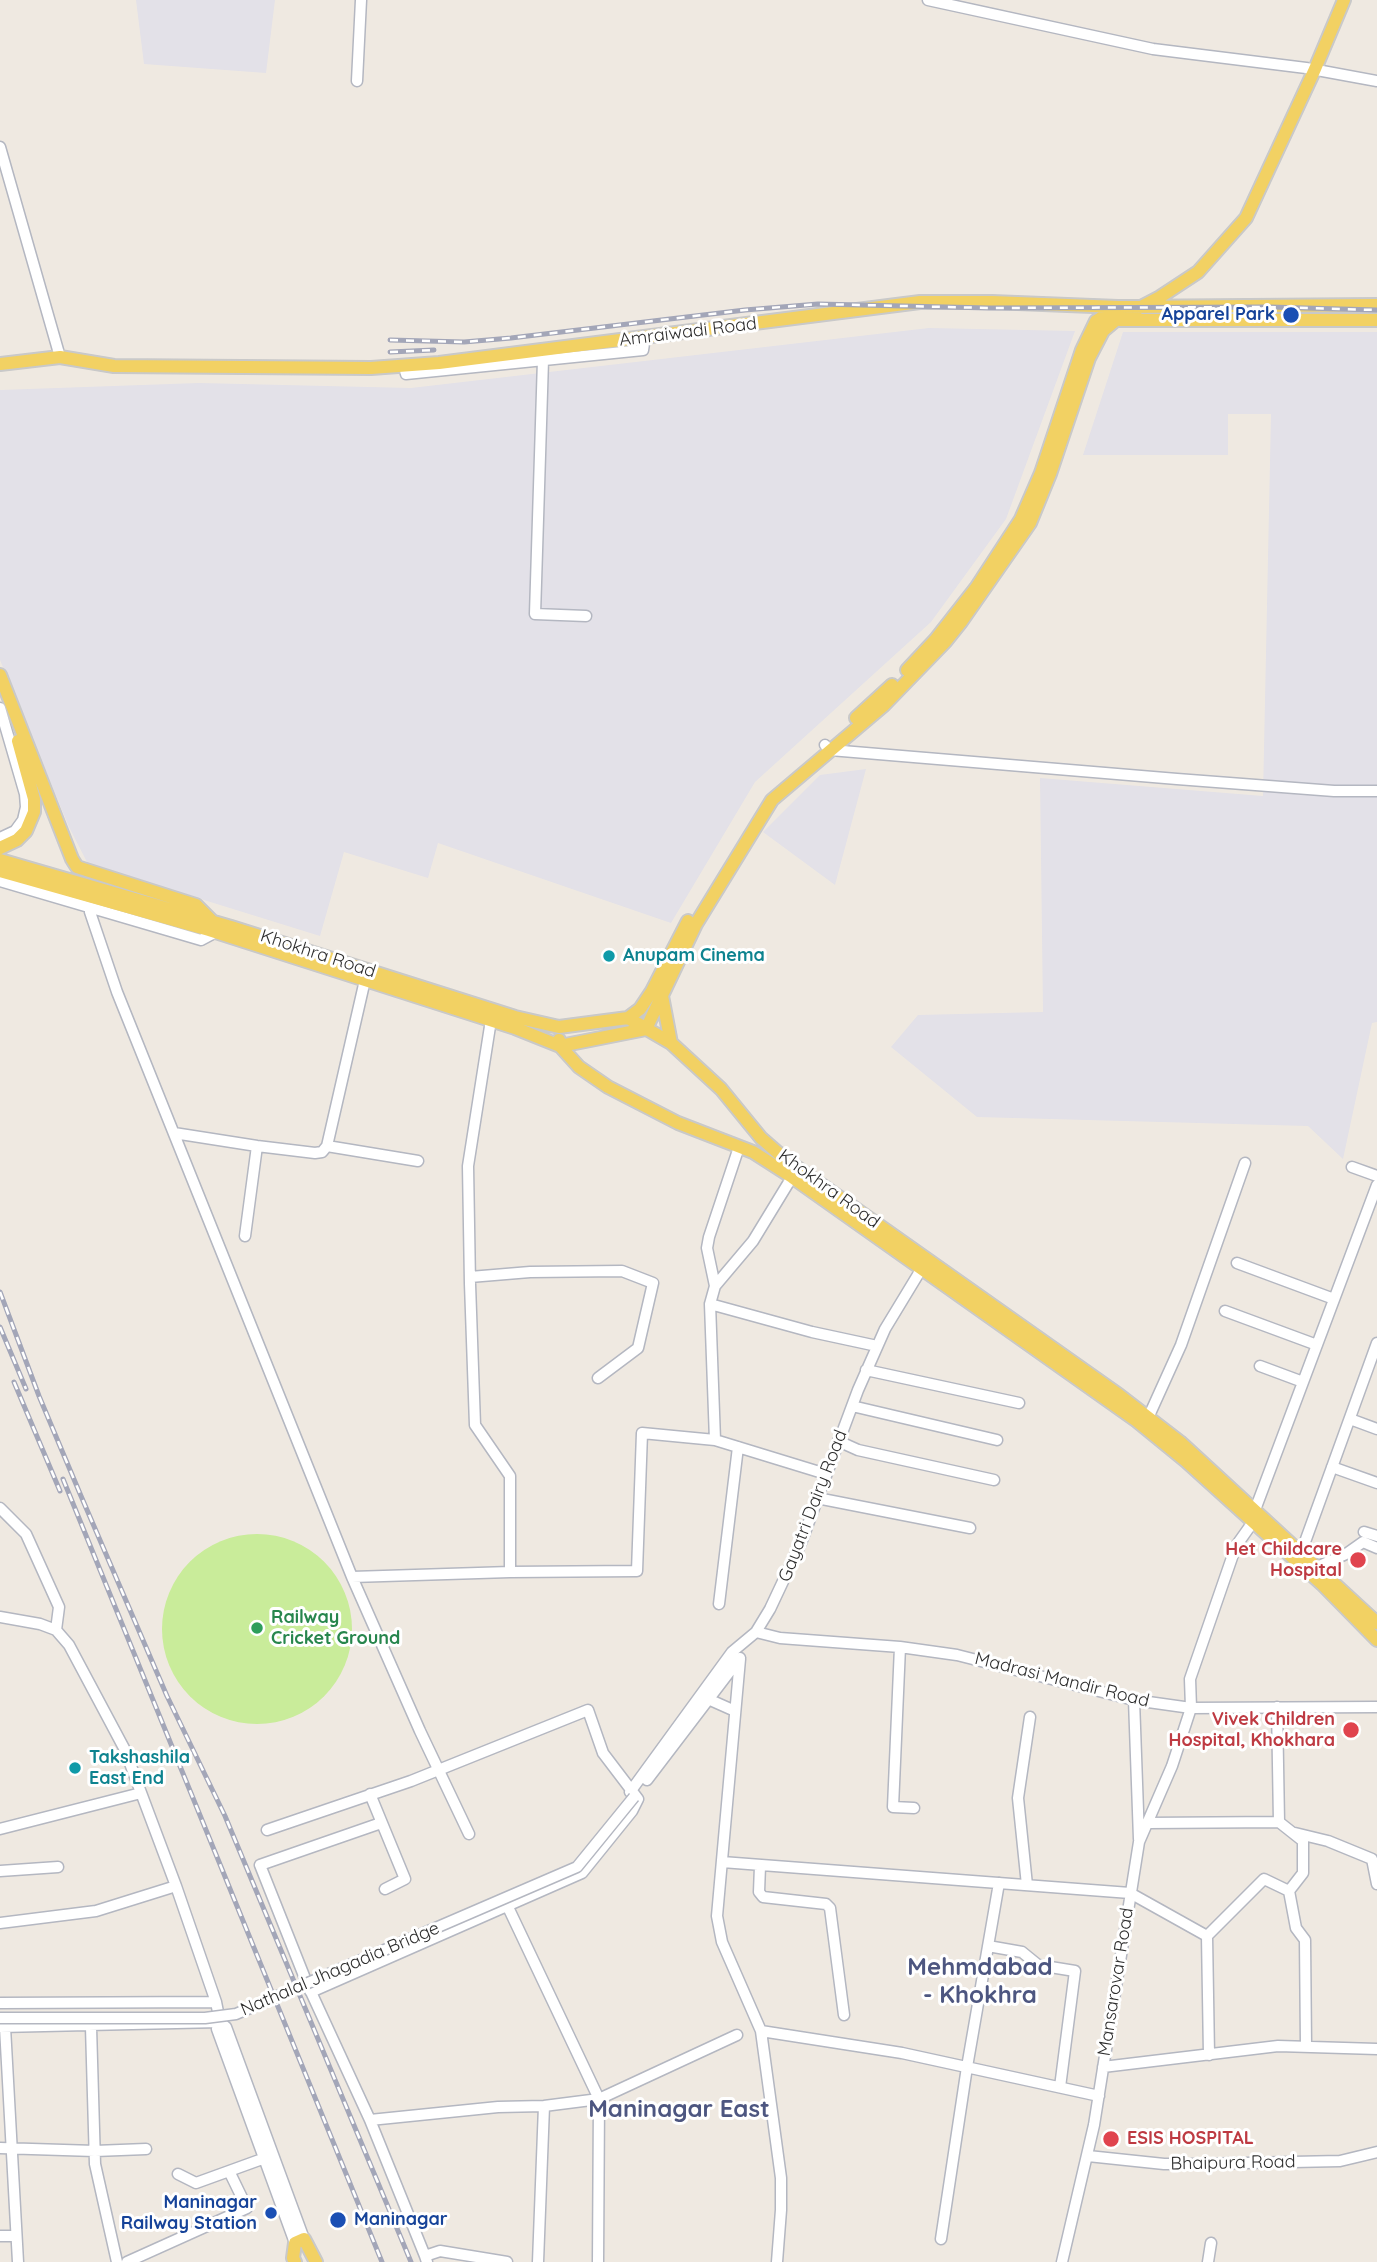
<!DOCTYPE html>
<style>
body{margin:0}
canvas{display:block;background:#efe9e1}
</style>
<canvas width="1377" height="2262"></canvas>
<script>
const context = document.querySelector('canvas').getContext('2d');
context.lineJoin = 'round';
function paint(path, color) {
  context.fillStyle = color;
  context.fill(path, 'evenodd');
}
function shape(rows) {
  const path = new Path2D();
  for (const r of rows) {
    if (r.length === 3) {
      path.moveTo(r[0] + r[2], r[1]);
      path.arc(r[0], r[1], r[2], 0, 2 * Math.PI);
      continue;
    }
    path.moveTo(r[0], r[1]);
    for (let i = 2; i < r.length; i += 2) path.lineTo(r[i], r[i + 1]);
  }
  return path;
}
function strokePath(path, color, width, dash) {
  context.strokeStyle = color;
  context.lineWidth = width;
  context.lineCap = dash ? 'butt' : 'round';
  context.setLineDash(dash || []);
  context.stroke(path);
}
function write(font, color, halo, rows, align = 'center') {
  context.font = font + ' Quicksand,sans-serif';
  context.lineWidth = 6;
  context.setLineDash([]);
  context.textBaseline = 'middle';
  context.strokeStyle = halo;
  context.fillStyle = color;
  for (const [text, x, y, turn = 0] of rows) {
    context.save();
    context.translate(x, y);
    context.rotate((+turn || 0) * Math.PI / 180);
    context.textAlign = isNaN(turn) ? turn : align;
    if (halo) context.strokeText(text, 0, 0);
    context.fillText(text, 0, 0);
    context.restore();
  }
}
const industrial = shape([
 [136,0,275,0,266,73,144,64],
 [929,328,1075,331,1006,519,931,622,755,782,671,923,438,843,428,878,344,852,320,936,88,864,69,827,0,660,0,390,199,383,411,388],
 [1123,332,1377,332,1377,1022,1372,1023,1343,1159,1308,1126,977,1117,891,1047,918,1015,1043,1012,1040,778,1263,796,1271,414,1228,414,1228,455,1083,455],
 [866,769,835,885,763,832,820,775]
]);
const pitch = shape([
 [257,1629,95]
]);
const minor = shape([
 [928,0,1153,49,1306,68,1377,81],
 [357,81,361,0],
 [0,147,60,357],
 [543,360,535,614,586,616],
 [404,366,406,374,643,350,645,337],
 [0,708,25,794,26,807,23,820,15,831,0,838],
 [825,745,830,750,1177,779,1334,791,1377,791],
 [0,881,201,940,216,932],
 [90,912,117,992,352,1577,510,1572],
 [491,1020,468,1166,470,1284,475,1425,510,1476,510,1572,637,1571,642,1433,715,1440,826,1474],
 [174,1133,257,1146,315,1153,322,1152,327,1146,365,980],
 [327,1146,418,1161],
 [1352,1167,1377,1176],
 [245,1236,257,1146],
 [1237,1263,1334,1299],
 [470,1277,530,1272,622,1271,653,1283,638,1348,598,1378],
 [715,1286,707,1248,709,1237,739,1147],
 [710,1304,715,1286,753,1241,792,1177],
 [1225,1311,1317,1345],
 [1260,1366,1303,1382],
 [866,1370,1019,1403],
 [852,1406,997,1440],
 [1148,1418,1181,1345,1245,1163],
 [1350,1419,1377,1429],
 [715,1440,710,1304,812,1332,877,1346],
 [838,1441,858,1450,994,1480],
 [1332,1467,1377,1483],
 [817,1498,970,1528],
 [0,1508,26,1534,59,1607,56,1630],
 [1255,1510,1377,1185],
 [1364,1532,1377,1536],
 [1301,1553,1377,1343],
 [1317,1567,1346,1554,1363,1542,1377,1548],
 [352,1577,420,1731,469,1834],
 [719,1604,738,1447],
 [0,1617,40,1624,56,1630,69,1645,125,1750,176,1886,216,2002,220,2022,217,2029,295,2243],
 [756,1632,780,1638,900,1647,957,1655,1134,1700,1191,1708,1377,1707],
 [900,1647,893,1807,914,1808],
 [740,1659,717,1916,722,1942,761,2031,781,2178,781,2210,777,2262],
 [708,1699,735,1711],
 [1134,1700,1139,1839],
 [1277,1707,1279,1822,1303,1841,1303,1873,1289,1891],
 [647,1780,740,1658],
 [630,1792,732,1652,756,1632,770,1609,801,1543,858,1390,885,1329,925,1263],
 [370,1794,405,1879,385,1889],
 [1148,1823,1279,1822],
 [0,1829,141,1793],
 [267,1830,411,1781,588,1710,603,1753,638,1799,632,1811,582,1873,311,1992,370,2120],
 [1295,1833,1328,1841,1372,1859,1377,1884],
 [722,1862,1130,1893,1207,1936,1264,1879,1289,1891,1296,1928,1305,1940,1306,2046],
 [760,1866,759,1892,763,1897,826,1904,830,1908,844,2015],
 [0,1871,58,1867],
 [1027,1885,1018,1798,1030,1717],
 [0,1923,96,1911,176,1886],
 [1207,1936,1209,2055],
 [988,1946,1022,1952,1038,1965,1075,1971,1060,2087],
 [310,1991,260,1865,381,1823],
 [0,2003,216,2002],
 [0,2027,220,2022,226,2027,304,2239],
 [5,2027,18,2262],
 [91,2027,95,2164,117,2262],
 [761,2031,902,2053,1099,2096],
 [1103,2067,1278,2046,1377,2049],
 [0,2148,95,2151,146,2149],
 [1088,2156,1164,2164,1197,2164,1340,2161,1377,2152],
 [178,2174,196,2183,265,2158],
 [0,2236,16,2236],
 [941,2239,967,2067,999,1883],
 [425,2256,370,2120,498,2107,544,2106,599,2099,507,1905],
 [127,2262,247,2208,229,2171],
 [427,2262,425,2256,440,2251,507,2262],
 [538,2262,544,2106],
 [598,2262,599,2099,737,2035],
 [1062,2262,1094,2125,1139,1842,1172,1766,1191,1708,1190,1679,1236,1546,1253,1522],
 [1208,2262,1211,2243]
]);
const major = shape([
 [1120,320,1377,320],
 [0,364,60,357,114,366,371,368,439,363,920,302,992,302,1118,307,1377,305],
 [907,670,936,639,976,588,1021,519,1041,473,1082,350,1096,321,1117,308],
 [0,675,72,859,77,867,196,905,212,921],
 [856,718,892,685],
 [0,848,17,840,26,831,34,812,34,799,18,741],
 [0,860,231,927,515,1017,559,1027,628,1018,671,1043,721,1089,761,1138,785,1159,1119,1395,1180,1442,1377,1623],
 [0,871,209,930,515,1028,560,1046,579,1067,608,1087,678,1123,753,1152,792,1177,1137,1421,1186,1461,1322,1584,1377,1640],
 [662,996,671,1043],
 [628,1018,640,1009,652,991,688,921],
 [559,1040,560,1046,646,1029,696,924,772,800,883,706,945,642,961,622,1030,523,1050,474,1089,358,1103,331,1116,320,1160,297,1198,272,1246,218,1315,69,1344,0],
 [295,2262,293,2258,295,2243,304,2239,316,2262]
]);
const rail = shape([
 [390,340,464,342,511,338,745,310,818,304,989,308,1269,307,1377,310],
 [390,352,434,350],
 [0,1292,39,1396,81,1496,167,1696,225,1816,411,2262],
 [0,1327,26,1389],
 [14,1382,60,1491],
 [63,1479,382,2262]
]);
const minorBridge = shape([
 [0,2018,205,2018,236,2014,577,1867,634,1797]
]);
const markers = [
 [1291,315,9,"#1a4fb4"],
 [609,956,7,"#0f9aa8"],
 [1358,1560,9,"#e0444e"],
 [257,1628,7,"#2e9e5b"],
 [1351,1730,9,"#e0444e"],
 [75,1768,7,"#0f9aa8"],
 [1111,2139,9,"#e0444e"],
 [271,2213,7,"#1a4fb4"],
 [338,2220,9,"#1a4fb4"]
];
const transitNames = [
 ["Apparel Park",1275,315],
 ["Maninagar",257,2203],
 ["Railway Station",257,2224],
 ["Maninagar",354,2220,"left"]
];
const streetNames = [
 ["Amraiwadi Road",688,332,-7],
 ["Khokhra Road",318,954,18],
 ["Khokhra Road",829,1189,36],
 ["Gayatri Dairy Road",813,1506,-69],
 ["Madrasi Mandir Road",1062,1680,14],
 ["Nathalal Jhagadia Bridge",340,1969,-23],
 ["Mansarovar Road",1116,1982,-81],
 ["Bhaipura Road",1233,2163,-1]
];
const cultureNames = [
 ["Anupam Cinema",623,956],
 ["Takshashila",89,1758],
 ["East End",89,1779]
];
const healthNames = [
 ["Het Childcare",1342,1550],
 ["Hospital",1342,1571],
 ["Vivek Children",1335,1720],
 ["Hospital, Khokhara",1335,1741],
 ["ESIS HOSPITAL",1127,2139,"left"]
];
const leisureNames = [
 ["Railway",271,1618],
 ["Cricket Ground",271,1639]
];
const districtNames = [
 ["Mehmdabad",980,1968],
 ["- Khokhra",980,1996],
 ["Maninagar East",679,2110]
];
paint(industrial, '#e3e1e8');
paint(pitch, '#c9ec9a');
strokePath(minor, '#b4b7c1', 13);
strokePath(major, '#c9c9c9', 16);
strokePath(minor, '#fff', 10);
strokePath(major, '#f2d163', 12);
strokePath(rail, '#a3a6b8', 5);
strokePath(rail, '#fff', 2.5, [8]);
strokePath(minorBridge, '#b4b7c1', 13, []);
strokePath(minorBridge, '#fff', 10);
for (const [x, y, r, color] of markers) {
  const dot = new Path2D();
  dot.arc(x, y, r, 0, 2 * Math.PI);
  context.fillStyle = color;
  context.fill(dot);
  strokePath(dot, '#fff', 2.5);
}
write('bold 18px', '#164399', '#fff', transitNames, 'right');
write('18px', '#2e2e2e', '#fff', streetNames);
write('bold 18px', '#0d838f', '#fff', cultureNames, 'left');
write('bold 18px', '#be3a42', '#fff', healthNames, 'right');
write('bold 18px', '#27864d', '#fff', leisureNames, 'left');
write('bold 24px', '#4d5680', '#fff', districtNames);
</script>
